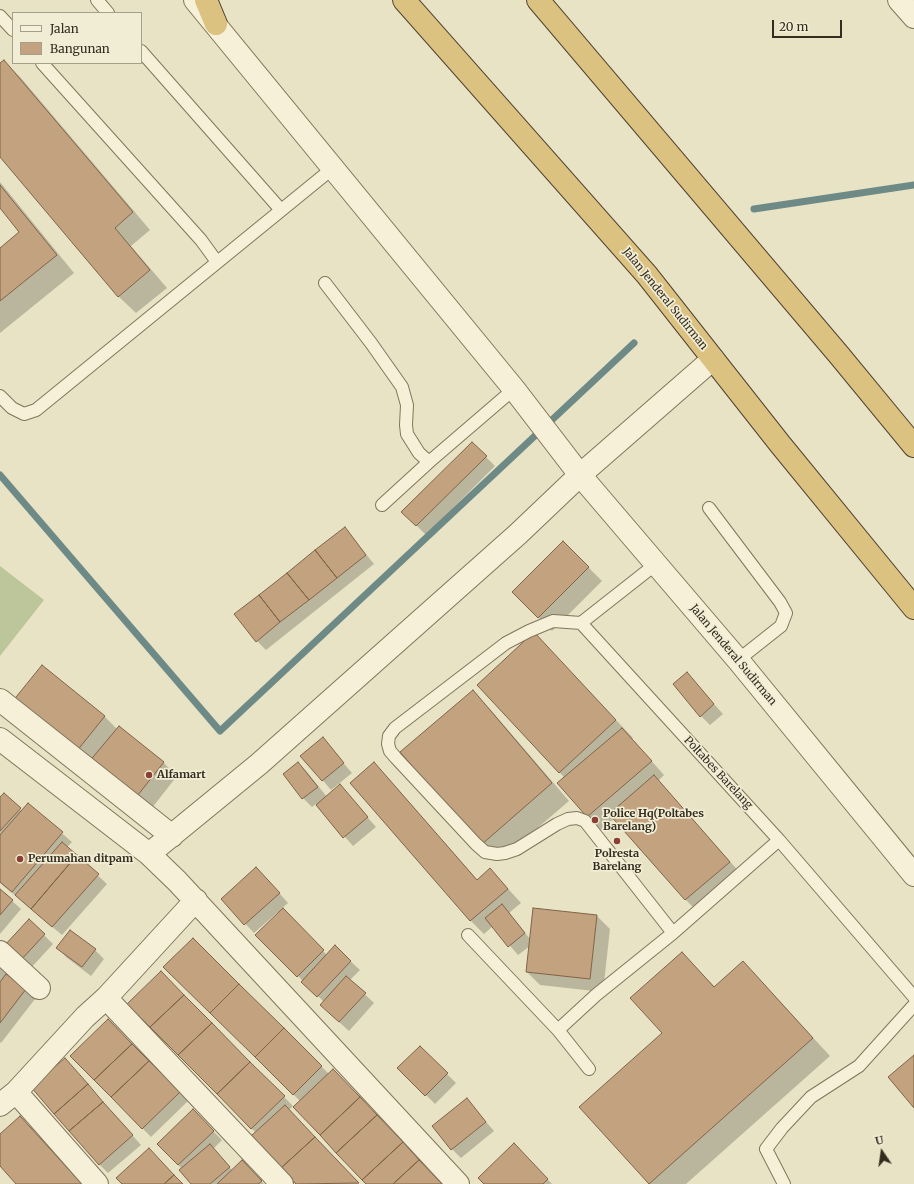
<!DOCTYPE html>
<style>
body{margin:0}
#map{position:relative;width:914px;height:1184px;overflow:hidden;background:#e9e3c5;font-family:Merriweather,serif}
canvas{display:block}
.legend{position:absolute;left:12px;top:12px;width:130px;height:52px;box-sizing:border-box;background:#f1ecd4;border:1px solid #a59f8c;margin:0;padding:5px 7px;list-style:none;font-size:12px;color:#342c1f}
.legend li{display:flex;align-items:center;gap:8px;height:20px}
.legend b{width:20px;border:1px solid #a59f8c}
.north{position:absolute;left:862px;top:1132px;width:40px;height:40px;-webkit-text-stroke:3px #f1ecd4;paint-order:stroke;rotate:347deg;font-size:11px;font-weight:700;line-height:16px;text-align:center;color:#342c1f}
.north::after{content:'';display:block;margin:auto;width:14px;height:18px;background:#342c1f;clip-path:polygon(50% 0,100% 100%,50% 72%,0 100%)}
.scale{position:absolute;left:772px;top:20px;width:70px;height:18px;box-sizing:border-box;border:2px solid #342c1f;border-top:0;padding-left:5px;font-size:12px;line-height:14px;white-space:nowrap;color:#342c1f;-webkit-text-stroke:3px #f1ecd4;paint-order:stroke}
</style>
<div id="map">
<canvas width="914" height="1184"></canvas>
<ul class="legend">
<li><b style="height:5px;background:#f5f0d7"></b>Jalan</li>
<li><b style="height:11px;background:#c3a37f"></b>Bangunan</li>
</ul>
<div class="north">U</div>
<div class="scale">20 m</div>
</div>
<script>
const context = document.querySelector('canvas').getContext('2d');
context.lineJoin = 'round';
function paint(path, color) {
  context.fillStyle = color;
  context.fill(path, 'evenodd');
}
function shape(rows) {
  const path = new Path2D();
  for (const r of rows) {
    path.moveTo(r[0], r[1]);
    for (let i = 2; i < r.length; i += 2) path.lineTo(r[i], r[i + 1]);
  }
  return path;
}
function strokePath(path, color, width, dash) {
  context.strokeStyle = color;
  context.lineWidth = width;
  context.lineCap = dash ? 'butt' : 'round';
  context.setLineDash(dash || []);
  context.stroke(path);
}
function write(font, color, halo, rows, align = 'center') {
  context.font = font + ' Merriweather,serif';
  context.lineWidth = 3.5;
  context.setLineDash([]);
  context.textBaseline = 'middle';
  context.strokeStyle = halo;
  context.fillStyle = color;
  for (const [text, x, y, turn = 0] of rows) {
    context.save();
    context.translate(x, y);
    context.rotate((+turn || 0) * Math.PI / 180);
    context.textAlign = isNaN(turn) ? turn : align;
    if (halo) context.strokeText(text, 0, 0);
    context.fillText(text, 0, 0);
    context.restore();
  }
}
const green = shape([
 [0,566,44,600,0,656]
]);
const shadow = shape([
 [4,61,21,78,150,230,131,246,167,288,136,313,118,296,0,156,0,64],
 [0,182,74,273,0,333,0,249,21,232,0,206],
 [472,443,495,466,426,535,403,512],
 [345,529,353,538,374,564,266,650,257,641],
 [563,542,602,581,552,631,513,592],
 [534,633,633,738,632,739,664,775,658,781,743,876,699,913,686,900,615,818,601,830,588,817,565,778,559,772],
 [687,674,723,714,710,725,701,716],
 [473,692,490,709,569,801,499,861,481,844],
 [27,715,104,716,117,729,119,727,164,763,177,776,148,813],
 [323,739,352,773,331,790,302,756],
 [298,763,307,772,327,797,340,786,376,827,353,846,316,804,312,807,303,798,284,774],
 [374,764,387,777,477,880,490,869,503,883,521,903,509,913,530,939,597,916,610,929,603,992,540,985,527,972,530,946,518,955,493,926,484,934,471,921,351,783],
 [0,799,22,811,28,804,72,842,67,847,107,884,62,935,0,883],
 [265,877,288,903,281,909,327,955,335,947,360,970,350,980,374,1003,349,1031,330,1014,324,1002,257,935,279,913,278,912,254,933,222,899],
 [0,890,21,909,0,934],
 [70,932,95,950,104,959,91,976,66,957,58,948],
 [44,935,53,944,30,969,14,955],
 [193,939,329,1074,441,1184,367,1184,300,1101,165,967],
 [682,953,715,987,743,962,760,980,830,1056,686,1184,650,1184,581,1107,663,1033],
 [0,964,35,999,1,1043,0,1042],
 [161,972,293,1106,289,1110,359,1184,298,1184,253,1136,256,1133,129,1004],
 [108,1020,188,1101,151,1137,71,1056],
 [420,1047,456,1083,435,1104,399,1068],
 [65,1059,141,1145,108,1173,99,1164],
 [467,1100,494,1131,461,1158,452,1149],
 [193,1111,222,1140,213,1149,233,1171,242,1162,264,1184,193,1184,182,1169,158,1144],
 [523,1154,552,1184,485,1184]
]);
const stream = shape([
 [754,209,914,185],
 [0,475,220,731,634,343]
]);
const building = shape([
 [4,60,133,212,115,228,150,270,118,297,0,157,0,63,4,60],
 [0,185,57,255,0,301,0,248,19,232,0,208,0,185],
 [472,442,487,456,416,526,401,512,472,442],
 [345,527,366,555,337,578,315,550,345,527],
 [563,541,589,567,538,618,512,592,563,541],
 [315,550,337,578,309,600,287,573,315,550],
 [287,573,309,600,280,622,259,595,287,573],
 [259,595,280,622,256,642,234,614,259,595],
 [534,632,616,720,559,773,477,685,534,632],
 [42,665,105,716,76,752,12,702,42,665],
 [687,672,714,704,700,717,673,684,687,672],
 [473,690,552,783,481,845,400,752,473,690],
 [119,726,164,762,134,800,88,763,119,726],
 [622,728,652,761,587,817,557,783,622,728],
 [323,737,344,763,322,781,300,756,323,737],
 [298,762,318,787,302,799,283,774,298,762],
 [374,762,477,880,490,868,508,889,470,921,350,783,374,762],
 [654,775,730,862,685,900,609,814,654,775],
 [340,784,368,817,343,838,316,805,340,784],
 [4,793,21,808,0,831,0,797,4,793],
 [28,803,63,832,12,892,0,882,0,835,28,803],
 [62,842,77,855,31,909,15,895,62,842],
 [77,855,99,874,52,927,31,909,77,855],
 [256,867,280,893,244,925,221,899,256,867],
 [0,889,13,900,0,915,0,889],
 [502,904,525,933,508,947,485,918,502,904],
 [283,908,324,950,297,977,255,935,283,908],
 [533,908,597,915,590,979,526,972,533,908],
 [29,919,45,934,20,961,4,946,29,919],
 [70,930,96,949,82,967,56,948,70,930],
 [193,938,239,984,210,1013,163,967,193,938],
 [335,945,351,961,317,997,301,982,335,945],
 [682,952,714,987,743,961,813,1038,649,1184,579,1107,662,1033,630,998,682,952],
 [161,971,184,995,150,1027,127,1004,161,971],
 [6,974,26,989,0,1023,0,982,6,974],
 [346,976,366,993,339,1022,320,1005,346,976],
 [239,984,284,1028,255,1057,210,1013,239,984],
 [184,995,212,1023,178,1055,150,1027,184,995],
 [108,1019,132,1044,94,1080,70,1056,108,1019],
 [212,1023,250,1062,217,1094,178,1055,212,1023],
 [284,1028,322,1066,293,1095,255,1057,284,1028],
 [132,1044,149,1061,111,1097,94,1080,132,1044],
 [420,1046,448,1073,425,1096,397,1068,420,1046],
 [914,1055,914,1108,888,1077,914,1055],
 [65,1058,88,1084,54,1114,31,1087,65,1058],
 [149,1061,180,1092,142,1129,111,1097,149,1061],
 [250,1062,285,1096,251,1129,217,1094,250,1062],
 [333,1069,360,1097,320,1135,293,1107,333,1069],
 [88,1084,103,1102,69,1131,54,1114,88,1084],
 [360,1097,377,1115,336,1153,320,1135,360,1097],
 [467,1098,486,1122,451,1150,432,1126,467,1098],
 [103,1102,133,1135,99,1165,69,1131,103,1102],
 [285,1105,315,1137,281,1168,251,1136,285,1105],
 [193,1109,214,1131,178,1165,157,1144,193,1109],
 [377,1115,403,1142,362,1180,336,1153,377,1115],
 [20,1116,82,1184,16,1184,0,1166,0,1134,20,1116],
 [315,1137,359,1183,296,1184,281,1168,315,1137],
 [403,1142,419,1160,393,1184,366,1184,362,1180,403,1142],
 [514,1143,548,1179,543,1184,484,1184,478,1178,514,1143],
 [210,1144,230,1167,210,1184,191,1184,179,1170,210,1144],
 [149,1148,174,1175,164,1184,122,1184,116,1178,149,1148],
 [242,1160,262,1181,258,1184,217,1184,242,1160],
 [419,1160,442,1184,393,1184,419,1160],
 [174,1175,183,1184,164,1184,174,1175]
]);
const service = shape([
 [97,0,108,13],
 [0,16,13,30],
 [141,51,281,210],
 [42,63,201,240,217,262],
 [325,283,371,343,402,387,407,405,406,425,407,434,419,453,429,462],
 [0,396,12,408,24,414,36,410,333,168],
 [382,505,429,462,514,389],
 [709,508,780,602,786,613,781,626,738,660],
 [656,564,581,623,779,840,914,997],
 [581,623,553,621,529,631,506,643,395,728,389,736,388,744,390,751,396,758,476,844,485,852,497,854,505,853,517,849,557,824,568,819,577,818,585,821,673,933],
 [468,935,558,1030],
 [589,1069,558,1030,596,995,673,933,779,840],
 [784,1184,766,1149,782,1128,811,1097,859,1066,914,1005]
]);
const minor = shape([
 [0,700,172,836],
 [0,739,149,854,177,881,458,1184],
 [149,854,259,764,518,534,580,475,713,359],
 [0,952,39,988],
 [106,998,282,1184],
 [16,1092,97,1184],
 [0,1105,16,1092,85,1017,106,998,196,900]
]);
const tertiary = shape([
 [195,0,514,389,580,475,738,660,914,875],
 [899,0,914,17]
]);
const trunk = shape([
 [206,0,216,24],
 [404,0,647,275,780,444,914,608],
 [538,0,839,355,914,446]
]);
const markers = [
 [149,775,4,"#8a3e34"],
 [595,820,4,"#8a3e34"],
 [617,841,4,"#8a3e34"],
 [20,859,4,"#8a3e34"]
];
const streetNames = [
 ["Jalan Jenderal Sudirman",665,299,51],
 ["Jalan Jenderal Sudirman",733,655,50],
 ["Poltabes Barelang",718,773,47]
];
const poiNames = [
 ["Alfamart",157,775],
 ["Police Hq(Poltabes",603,814],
 ["Barelang)",603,827],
 ["Polresta",617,854,"center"],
 ["Barelang",617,867,"center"],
 ["Perumahan ditpam",28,859]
];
paint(green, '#bcc69a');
paint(shadow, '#0003');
strokePath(stream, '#6e8a86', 7);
paint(building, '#c3a37f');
strokePath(building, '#7f6346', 1);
strokePath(service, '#82755d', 14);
strokePath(minor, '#82755d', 24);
strokePath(tertiary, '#82755d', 24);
strokePath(trunk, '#504331', 24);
strokePath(service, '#f5f0d7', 12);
strokePath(minor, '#f5f0d7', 22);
strokePath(tertiary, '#f5f0d7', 22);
strokePath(trunk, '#dcc280', 22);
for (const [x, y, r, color] of markers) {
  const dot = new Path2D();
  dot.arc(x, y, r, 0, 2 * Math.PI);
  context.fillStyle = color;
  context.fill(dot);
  strokePath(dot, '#f1ecd4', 1.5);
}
write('11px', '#342c1f', '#f1ecd4', streetNames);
write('bold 11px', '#342c1f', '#f1ecd4', poiNames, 'left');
</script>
